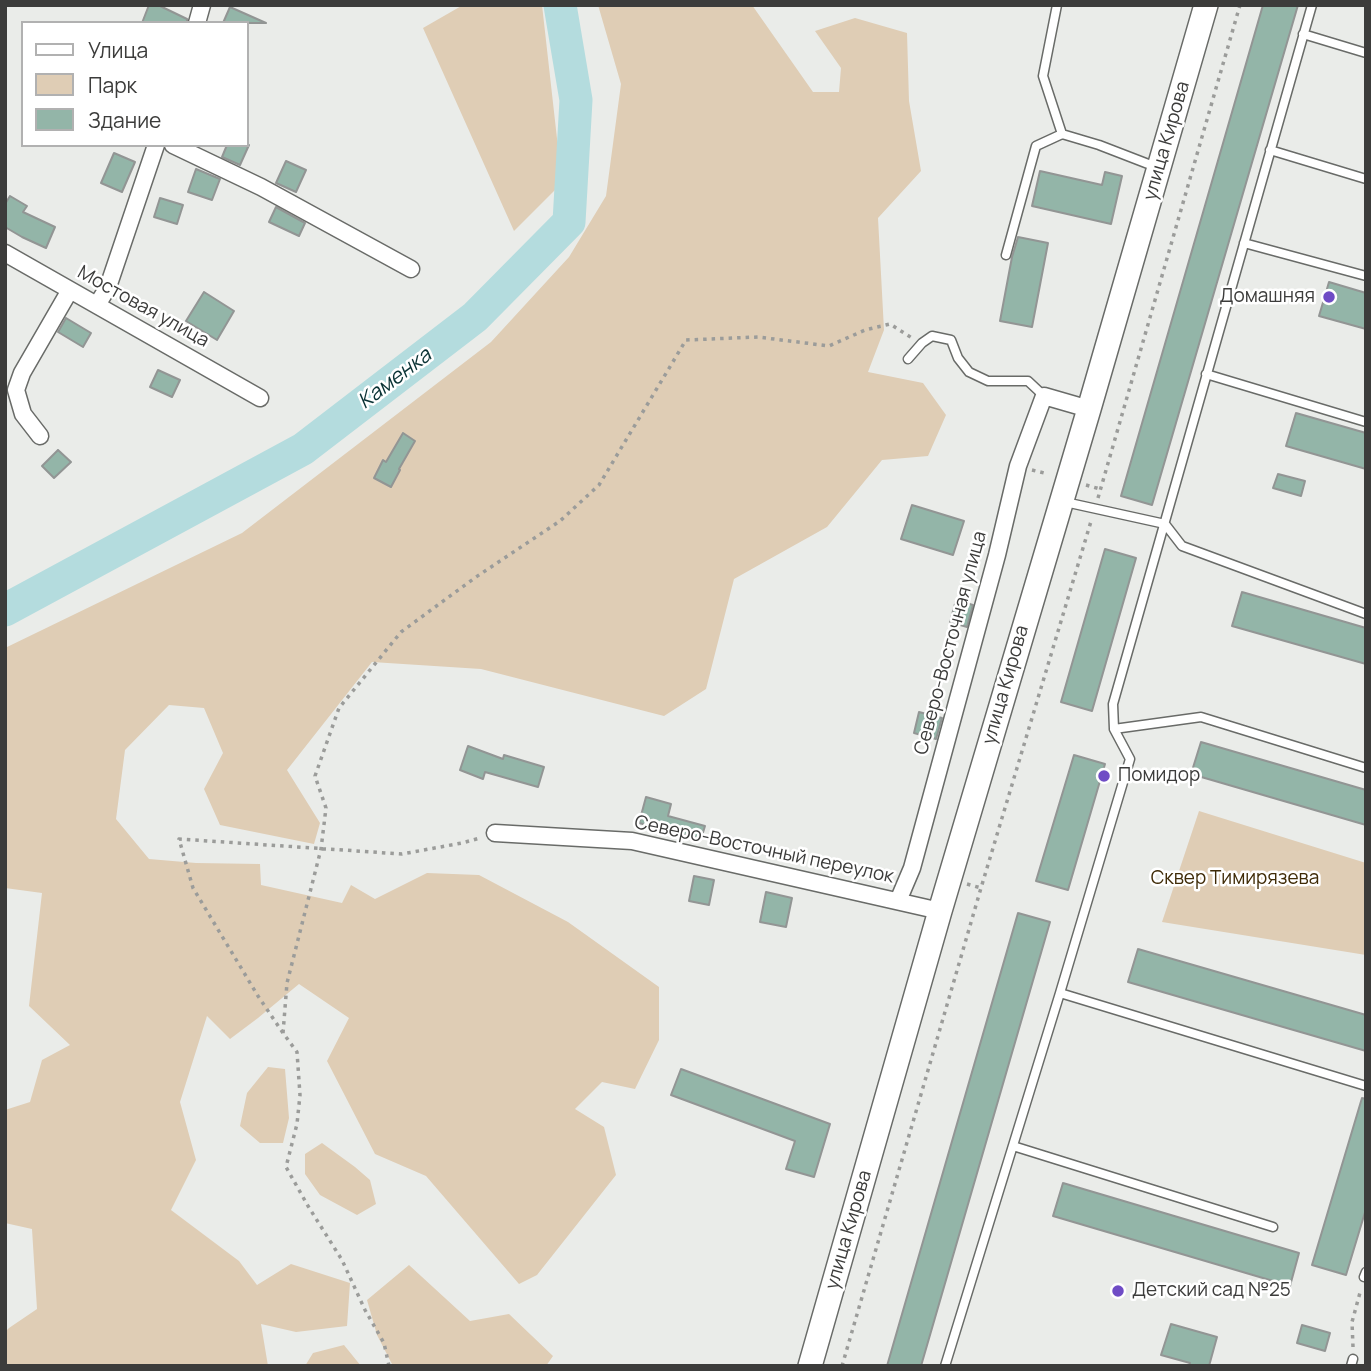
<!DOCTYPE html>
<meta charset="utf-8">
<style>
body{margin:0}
#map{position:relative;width:1371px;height:1371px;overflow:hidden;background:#eaece9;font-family:Manrope,sans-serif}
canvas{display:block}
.frame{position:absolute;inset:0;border:7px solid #3c3c3b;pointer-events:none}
.legend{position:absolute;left:21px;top:21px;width:228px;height:126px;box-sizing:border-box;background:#fff;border:2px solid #b1b1b1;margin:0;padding:9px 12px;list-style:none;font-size:21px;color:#3c3c3b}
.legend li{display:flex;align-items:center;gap:14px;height:35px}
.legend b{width:35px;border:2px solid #b1b1b1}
</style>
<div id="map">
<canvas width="1371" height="1371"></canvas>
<div class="frame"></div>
<ul class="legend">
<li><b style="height:9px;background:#fff"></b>Улица</li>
<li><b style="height:19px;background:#dfcdb5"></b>Парк</li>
<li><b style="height:19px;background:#93b5a8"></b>Здание</li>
</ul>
</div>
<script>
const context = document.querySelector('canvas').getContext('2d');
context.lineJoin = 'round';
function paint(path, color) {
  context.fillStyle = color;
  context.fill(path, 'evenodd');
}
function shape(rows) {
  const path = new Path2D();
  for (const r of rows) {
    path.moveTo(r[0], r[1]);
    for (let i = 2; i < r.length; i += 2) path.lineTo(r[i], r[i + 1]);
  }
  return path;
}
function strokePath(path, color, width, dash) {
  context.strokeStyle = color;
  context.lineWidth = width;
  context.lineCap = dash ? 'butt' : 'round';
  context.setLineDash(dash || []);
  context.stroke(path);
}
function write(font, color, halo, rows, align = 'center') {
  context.font = font + ' Manrope,sans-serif';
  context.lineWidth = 5;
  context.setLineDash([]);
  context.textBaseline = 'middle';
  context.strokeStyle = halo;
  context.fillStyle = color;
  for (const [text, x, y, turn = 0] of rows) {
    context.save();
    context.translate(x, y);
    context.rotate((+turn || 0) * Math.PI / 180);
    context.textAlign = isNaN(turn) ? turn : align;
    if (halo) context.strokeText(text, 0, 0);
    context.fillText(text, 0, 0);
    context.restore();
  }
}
const green = shape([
 [463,5,542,5,562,183,514,231,423,28],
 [598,5,752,5,813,92,839,92,841,68,815,31,855,18,907,33,909,101,921,171,878,218,884,330,868,372,923,383,946,415,928,456,882,460,827,527,734,579,706,689,664,716,481,669,372,662,287,770,320,823,314,844,220,825,204,789,223,753,204,708,169,705,125,750,116,819,149,859,196,863,260,864,261,885,342,903,351,885,375,899,427,873,479,875,568,922,659,987,659,1040,635,1089,602,1082,575,1109,604,1127,616,1175,537,1275,519,1284,426,1176,375,1154,327,1061,349,1018,299,984,258,1018,230,1039,207,1016,180,1102,196,1160,171,1210,239,1261,257,1285,291,1264,350,1283,347,1326,296,1332,261,1324,268,1366,5,1366,5,1332,9,1328,37,1309,32,1229,5,1223,5,1110,30,1102,42,1060,70,1045,29,1006,42,893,5,888,5,648,242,533,491,342,569,257,606,196,621,84],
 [1199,811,1366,863,1366,955,1162,922],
 [268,1067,285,1069,289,1118,283,1143,260,1143,240,1126,247,1093],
 [322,1143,355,1167,370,1180,376,1204,357,1215,320,1195,305,1174,305,1154],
 [409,1265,470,1321,509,1314,553,1356,546,1366,393,1366,377,1335,367,1300],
 [344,1345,361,1366,305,1366,313,1353]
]);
const river = shape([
 [5,610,303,449,475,317,569,222,576,100,560,5]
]);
const building = shape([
 [149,5,158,5,187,19,187,23,142,23,149,5],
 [1263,5,1298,5,1152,505,1121,496,1263,5],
 [230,7,266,23,223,23,230,7],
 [227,145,249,145,240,165,222,157,227,145],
 [114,153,135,162,122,192,101,183,114,153],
 [286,161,306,170,296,192,276,183,286,161],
 [196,169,220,179,212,200,188,192,196,169],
 [1040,171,1102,185,1105,172,1122,176,1111,224,1032,206,1040,171],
 [10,196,27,206,23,212,55,227,46,248,22,237,5,227,5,204,10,196],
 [160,198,183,205,177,224,154,217,160,198],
 [276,207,305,223,299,236,269,222,276,207],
 [1018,237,1048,243,1032,327,1000,321,1012,257,1018,237],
 [1329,282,1366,293,1366,329,1319,316,1329,282],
 [204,292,234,311,217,340,186,321,204,292],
 [66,318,91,333,83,347,58,332,66,318],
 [158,370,180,380,172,397,150,387,158,370],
 [1296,413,1366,433,1366,469,1286,446,1296,413],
 [403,433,415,441,399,469,400,470,391,487,374,478,383,460,386,462,403,433],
 [58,450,71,462,54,478,42,466,58,450],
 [1278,474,1305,481,1301,496,1273,488,1278,474],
 [912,505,964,521,953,555,901,539,912,505],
 [1105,549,1136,558,1092,711,1061,702,1105,549],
 [1242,592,1366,628,1366,664,1232,626,1242,592],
 [956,600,973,605,967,627,950,622,956,600],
 [919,712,942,718,936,739,914,733,919,712],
 [1201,742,1366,790,1366,825,1191,774,1201,742],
 [468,746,503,759,504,755,544,767,538,787,485,772,483,779,460,770,468,746],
 [1074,755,1105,764,1068,890,1036,881,1074,755],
 [646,797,671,804,668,816,705,826,701,839,639,823,646,797],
 [694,876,714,880,709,905,689,901,694,876],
 [766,892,792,898,786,927,760,922,766,892],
 [1018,913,1050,922,921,1366,887,1366,1018,913],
 [1138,949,1366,1015,1366,1051,1128,982,1138,949],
 [681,1069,830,1124,814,1177,786,1169,795,1141,671,1095,681,1069],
 [1362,1098,1366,1099,1366,1209,1346,1275,1312,1265,1362,1098],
 [1063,1183,1299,1253,1290,1286,1053,1216,1063,1183],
 [1171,1324,1217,1337,1209,1366,1189,1366,1190,1363,1161,1355,1171,1324],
 [1302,1325,1330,1333,1325,1351,1297,1343,1302,1325]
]);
const path = shape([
 [1032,470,1048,474],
 [1086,485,1100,489],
 [1098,498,1240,5],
 [967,884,981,888],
 [283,1033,258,996,193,888,179,839,402,854,462,843,480,838],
 [1353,1347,1352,1322,1361,1289],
 [389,1366,384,1343,365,1310,342,1260,308,1206,286,1167,297,1124,300,1095,297,1052,283,1033,287,983,321,849,326,808,315,776,339,708,401,632,476,577,560,521,599,485,686,340,758,337,829,346,865,330,890,324,912,338],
 [842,1366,981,888,1092,518]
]);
const lane = shape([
 [1057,5,1043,76,1062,134],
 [1303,34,1366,53],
 [1270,150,1366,179],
 [1244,243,1366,276],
 [1006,255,1036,146,1062,134,1099,145,1156,167],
 [908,359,922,343,932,336,951,340,958,358,969,372,988,381,1028,381,1044,396],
 [1206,374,1366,422],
 [1065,502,1165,524,1182,546,1366,614],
 [1114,729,1201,717,1366,768],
 [1060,993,1366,1086],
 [1013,1146,1273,1227],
 [1364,1277,1366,1272],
 [945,1366,1060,993,1130,759,1114,729,1113,704,1312,5],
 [1351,1366,1353,1359]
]);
const street = shape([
 [197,23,202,5],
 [173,145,261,187,411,269],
 [5,253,260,398],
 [97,305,108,287,156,145],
 [40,436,23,414,16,390,22,373,70,290],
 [495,833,632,841,940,911],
 [898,901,912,868,997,555,1018,466,1044,396,1089,409]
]);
const secondary = shape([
 [810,1366,940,911,1089,409,1206,5]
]);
const markers = [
 [1329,297,7,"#6f4cc5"],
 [1104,776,7,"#6f4cc5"],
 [1118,1291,7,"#6f4cc5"]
];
const streetNames = [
 ["улица Кирова",1167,141,-74],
 ["Мостовая улица",143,307,29],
 ["Северо-Восточная улица",951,643,-75],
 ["улица Кирова",1006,685,-74],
 ["Северо-Восточный переулок",764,850,12],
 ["улица Кирова",849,1230,-74]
];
const poiNames = [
 ["Домашняя",1315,297,"right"],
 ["Помидор",1118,776],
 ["Детский сад №25",1132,1291]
];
const parkNames = [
 ["Сквер Тимирязева",1235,879]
];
const waterNames = [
 ["Каменка",395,379,-37]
];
paint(green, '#dfcdb5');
strokePath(river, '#b4dcde', 33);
paint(building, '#93b5a8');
strokePath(building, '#929594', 2);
strokePath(lane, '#696b68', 11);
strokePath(street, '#696b68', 19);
strokePath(secondary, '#696b68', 26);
strokePath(path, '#9b9c9a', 3.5, [3.5, 5]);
strokePath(lane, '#fff', 8);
strokePath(street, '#fff', 16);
strokePath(secondary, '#fff', 23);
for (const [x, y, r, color] of markers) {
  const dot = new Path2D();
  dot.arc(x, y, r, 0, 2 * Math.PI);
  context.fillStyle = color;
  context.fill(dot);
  strokePath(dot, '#fff', 2.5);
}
write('19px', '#3c3c3b', '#fff', streetNames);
write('19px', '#3c3c3b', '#fff', poiNames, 'left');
write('19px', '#3f2b07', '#fff', parkNames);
write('italic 21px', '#093234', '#fff', waterNames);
</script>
